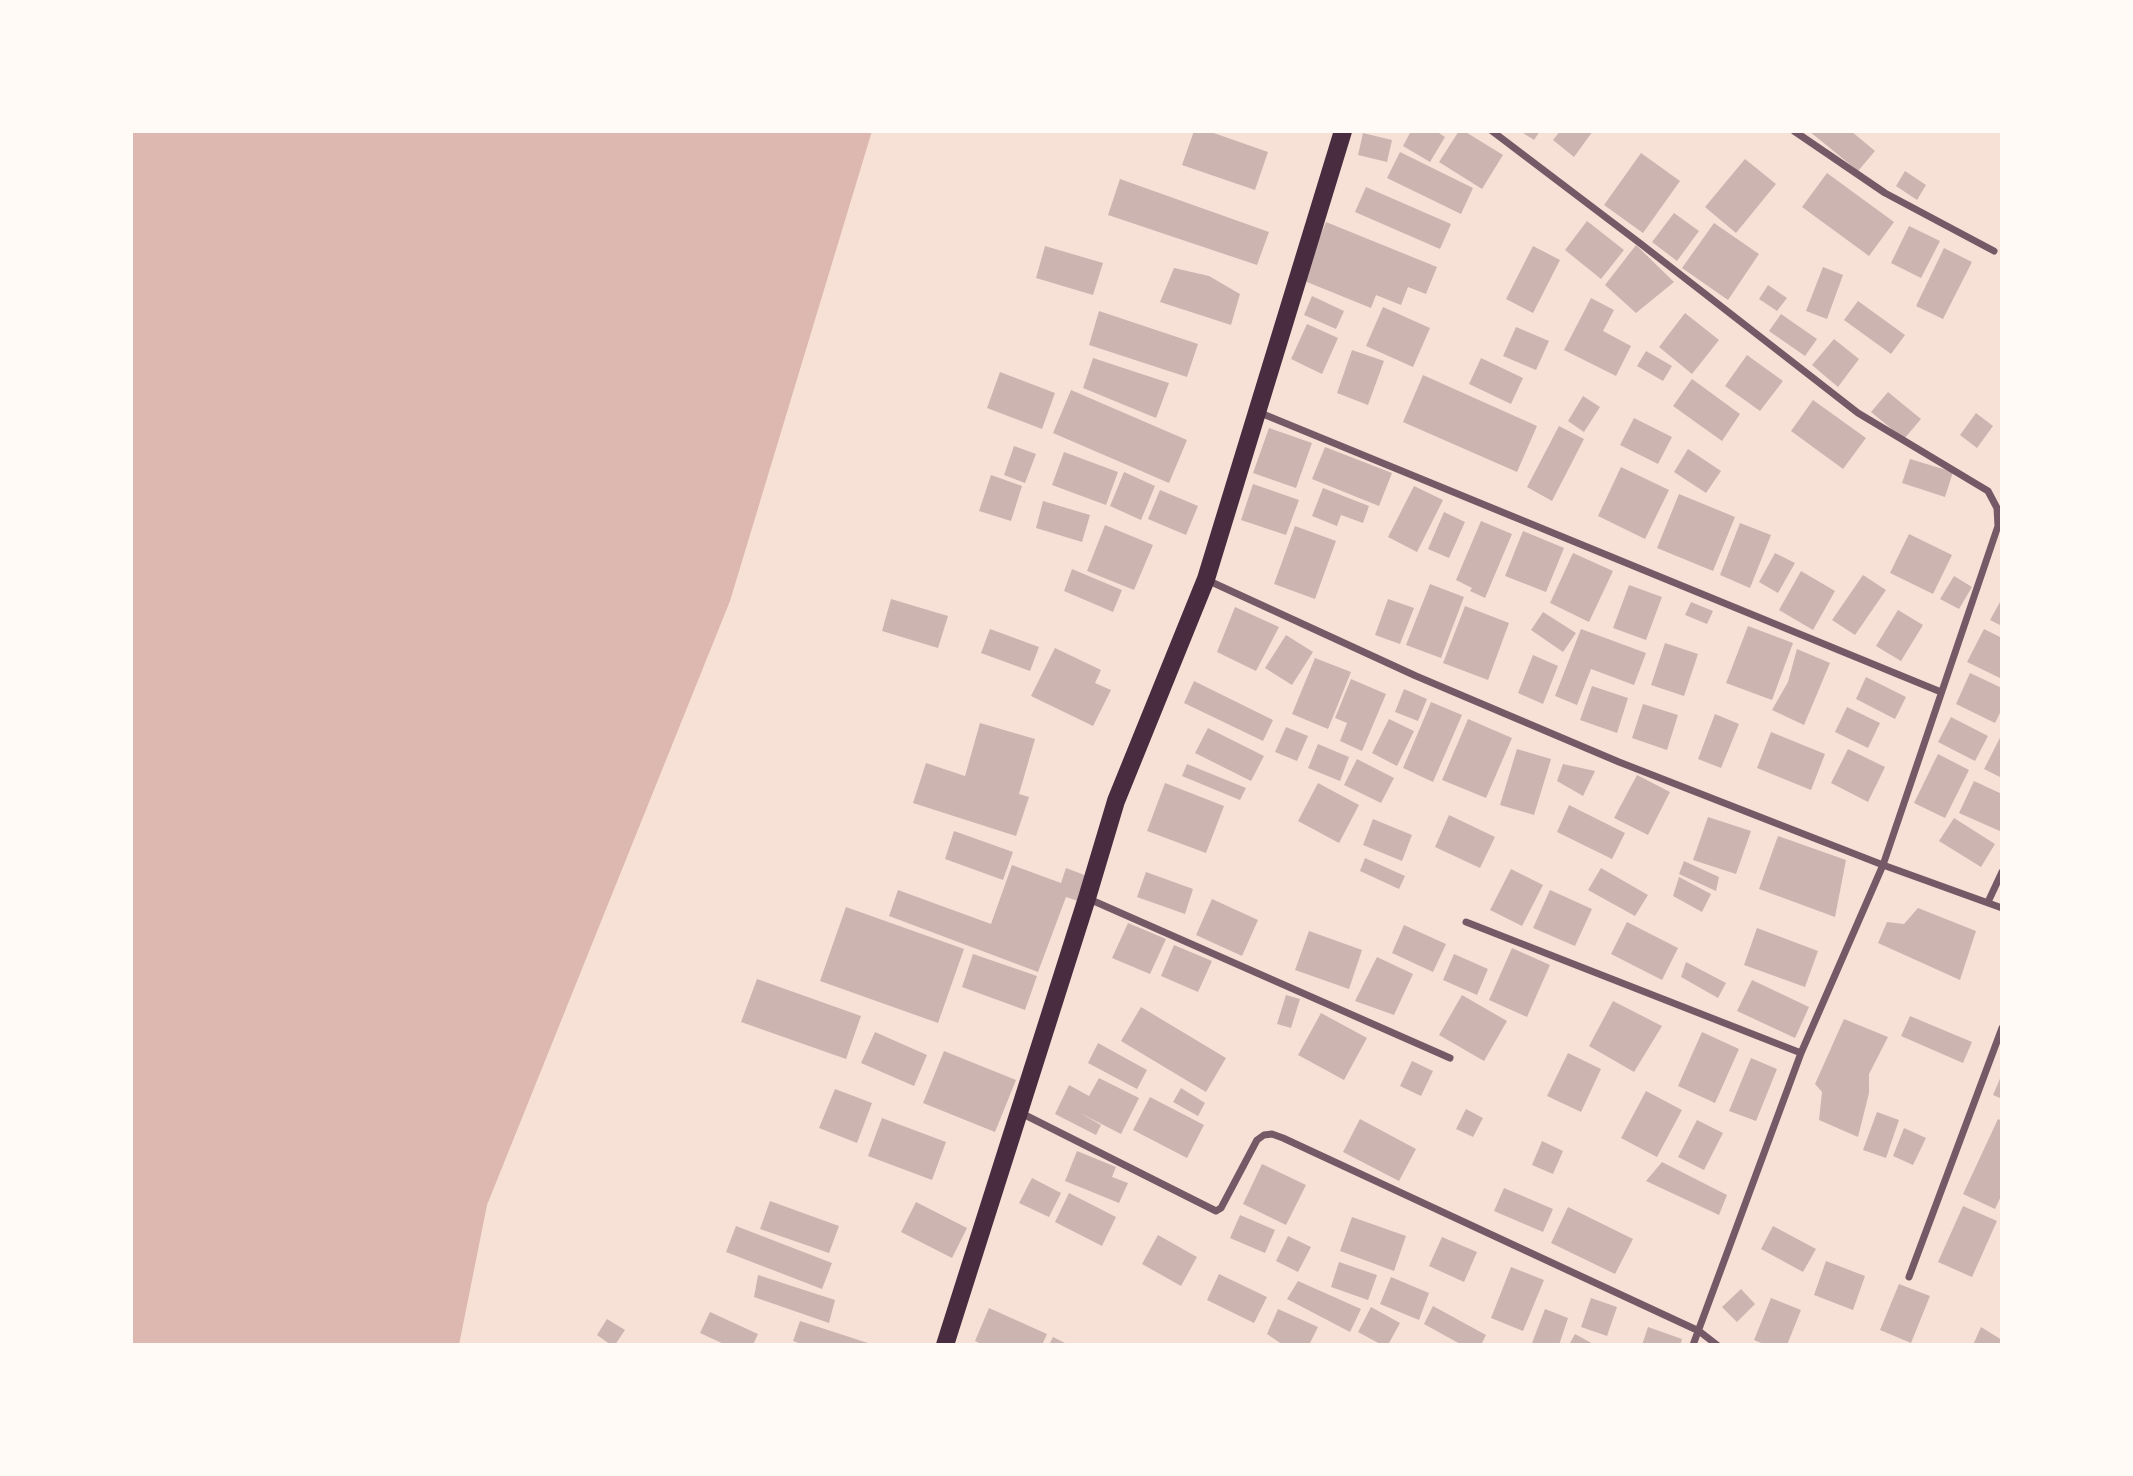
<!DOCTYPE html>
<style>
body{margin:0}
#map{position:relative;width:2133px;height:1476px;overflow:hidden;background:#f7e1d7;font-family:Roboto,sans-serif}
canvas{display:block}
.frame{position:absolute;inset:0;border:133px solid #fffaf5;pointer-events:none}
</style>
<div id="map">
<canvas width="2133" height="1476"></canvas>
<div class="frame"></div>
</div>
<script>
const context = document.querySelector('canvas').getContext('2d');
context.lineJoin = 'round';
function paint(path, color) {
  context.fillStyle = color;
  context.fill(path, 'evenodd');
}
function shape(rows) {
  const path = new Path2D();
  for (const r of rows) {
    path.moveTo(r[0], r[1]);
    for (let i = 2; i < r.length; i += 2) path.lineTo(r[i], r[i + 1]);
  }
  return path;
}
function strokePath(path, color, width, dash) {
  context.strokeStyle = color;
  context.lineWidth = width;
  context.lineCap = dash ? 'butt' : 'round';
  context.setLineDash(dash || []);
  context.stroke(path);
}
const water = shape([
 [131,131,872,131,730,601,487,1205,459,1345,131,1345]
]);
const building = shape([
 [1194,131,1208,131,1268,152,1255,190,1182,165],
 [1411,131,1436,131,1445,137,1430,162,1403,146],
 [1459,131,1464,131,1503,155,1482,189,1439,162],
 [1520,131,1540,131,1534,140],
 [1560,131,1593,131,1574,157,1553,140],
 [1809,131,1851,131,1875,151,1858,171],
 [1363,133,1392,140,1387,162,1358,155],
 [1400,152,1473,188,1461,214,1387,178],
 [1641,153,1680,181,1643,233,1604,205],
 [1745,159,1776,184,1736,233,1705,207],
 [1905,171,1926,185,1917,200,1896,186],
 [1827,173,1894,222,1869,256,1802,207],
 [1120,179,1269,232,1257,265,1108,215],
 [1366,187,1451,224,1440,249,1355,212],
 [1674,213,1699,231,1677,261,1652,242],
 [1587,221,1624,250,1601,279,1565,250],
 [1326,222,1437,267,1426,294,1408,287,1401,305,1376,295,1371,308,1302,280],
 [1714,223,1759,254,1728,300,1682,268],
 [1909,226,1940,241,1921,278,1891,263],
 [1636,245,1674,282,1636,313,1605,285],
 [1045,246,1103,263,1093,295,1036,278],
 [1533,246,1560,260,1533,313,1506,299],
 [1944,248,1972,262,1943,319,1916,306],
 [1823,267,1843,275,1827,319,1806,311],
 [1174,268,1209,276,1240,294,1231,325,1160,302],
 [1768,285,1787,298,1777,311,1759,299],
 [1312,296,1344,311,1336,329,1304,315],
 [1591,298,1614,310,1603,331,1631,346,1616,376,1564,350],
 [1858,301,1905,335,1891,354,1844,320],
 [1383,307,1430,328,1413,367,1366,346],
 [1099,311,1198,344,1187,377,1089,345],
 [1685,313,1719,340,1692,374,1659,347],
 [1781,314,1817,339,1805,356,1769,331],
 [1307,324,1338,338,1322,374,1291,359],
 [1516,327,1549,341,1536,370,1503,356],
 [1834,339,1859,359,1838,387,1812,365],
 [1352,350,1384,361,1368,405,1337,393],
 [1646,351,1672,366,1663,381,1637,366],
 [1747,355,1783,381,1760,411,1725,386],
 [1093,358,1169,383,1156,418,1083,388],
 [1481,358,1523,378,1511,404,1469,384],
 [1000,372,1055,393,1042,429,987,408],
 [1423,375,1537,426,1517,472,1403,422],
 [1692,379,1740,414,1722,441,1673,406],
 [1071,390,1187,440,1169,483,1053,433],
 [1888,392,1921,419,1904,439,1871,412],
 [1583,396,1600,407,1584,432,1568,421],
 [1813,400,1866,438,1843,469,1791,431],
 [1976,413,1993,426,1977,448,1960,435],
 [1634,418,1672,437,1658,464,1620,445],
 [1559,426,1584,439,1552,501,1527,487],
 [1269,428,1312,443,1296,488,1253,473],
 [1014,446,1036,454,1025,483,1004,475],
 [1325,447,1392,473,1379,506,1312,479],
 [1688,449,1721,471,1706,493,1674,472],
 [1064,452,1118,472,1106,505,1052,485],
 [1910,459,1953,472,1945,497,1902,483],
 [1621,467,1669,490,1645,539,1598,516],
 [1124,472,1155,486,1141,520,1110,506],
 [991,475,1022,486,1011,521,979,511],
 [1253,484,1299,500,1286,535,1241,520],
 [1414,486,1443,500,1417,552,1388,537],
 [1323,488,1369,506,1363,523,1341,515,1337,526,1312,516],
 [1160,490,1198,506,1186,535,1148,519],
 [1679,494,1735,517,1713,571,1657,548],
 [1043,501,1090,515,1082,542,1036,528],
 [1444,512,1465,522,1449,558,1428,549],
 [1481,521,1512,534,1485,598,1470,591,1472,588,1456,580],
 [1740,523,1771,535,1750,588,1720,575],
 [1105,525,1153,545,1134,590,1087,571],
 [1295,526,1336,541,1315,599,1274,584],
 [1523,531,1564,548,1546,592,1505,576],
 [1909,534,1952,555,1933,594,1890,573],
 [1573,553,1613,571,1589,622,1550,603],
 [1775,553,1795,563,1778,593,1759,582],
 [1072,569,1122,590,1113,612,1064,591],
 [1801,571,1835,591,1813,630,1779,610],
 [1863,575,1886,590,1855,635,1832,620],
 [1954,576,1972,587,1959,609,1940,599],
 [1430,584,1464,597,1441,658,1406,645],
 [1629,585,1662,597,1646,640,1613,628],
 [891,599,948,616,938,648,882,631],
 [1388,599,1414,608,1400,644,1375,635],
 [1691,602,1713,611,1707,624,1685,615],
 [2000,602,2002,603,2002,626,1990,620],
 [1465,606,1509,623,1488,680,1443,663],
 [1235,607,1279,627,1256,671,1217,652],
 [1898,610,1923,625,1901,661,1876,646],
 [1543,612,1576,633,1563,652,1531,630],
 [1748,626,1793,643,1772,700,1726,683],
 [990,629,1039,647,1030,671,981,653],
 [1581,629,1646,653,1634,685,1591,669,1577,705,1555,696],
 [1984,629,2002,638,2002,679,1967,662],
 [1286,635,1313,652,1292,685,1265,668],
 [1665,643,1698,654,1684,696,1651,685],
 [1055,648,1101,670,1095,683,1111,690,1093,726,1031,696],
 [1797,649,1830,663,1804,725,1772,710,1788,682],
 [1533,655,1558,666,1543,704,1518,693],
 [1315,658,1351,672,1328,729,1292,714],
 [1970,673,2002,688,2002,709,1995,723,1956,704],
 [1866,677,1906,697,1895,719,1856,699],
 [1351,679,1386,694,1362,751,1340,741,1347,723,1335,718],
 [1194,681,1273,720,1263,741,1184,703],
 [1592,686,1628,698,1617,733,1580,720],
 [1404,689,1427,699,1418,721,1395,712],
 [1431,702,1462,715,1433,782,1403,768],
 [1643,704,1678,715,1667,750,1632,738],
 [1847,707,1880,723,1868,748,1835,732],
 [1715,714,1739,724,1721,768,1698,759],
 [1951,717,1988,736,1975,761,1938,742],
 [1389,719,1414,731,1397,766,1372,753],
 [1468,719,1512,738,1486,798,1442,780],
 [980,723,1035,739,1019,794,1029,797,1016,836,913,803,926,763,965,776],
 [1286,727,1308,736,1297,761,1275,752],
 [1208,728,1264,756,1251,781,1195,753],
 [1771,732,1825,754,1811,790,1757,768],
 [2002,734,2002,778,1984,769],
 [1318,744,1349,757,1340,781,1308,768],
 [1517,749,1551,759,1534,815,1500,805],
 [1848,749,1885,767,1868,802,1831,783],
 [1938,754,1969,770,1945,818,1914,803],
 [1357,759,1394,778,1381,803,1344,785],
 [1187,764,1246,788,1240,800,1182,776],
 [1563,764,1595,771,1583,796,1557,781],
 [1637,775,1670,792,1648,835,1614,818],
 [1974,781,2002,794,2002,832,1959,813],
 [1165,783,1224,806,1206,853,1147,831],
 [1318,783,1359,805,1339,843,1298,821],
 [1569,805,1625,833,1612,859,1557,832],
 [1449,815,1495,837,1480,868,1435,847],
 [1708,817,1751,831,1736,874,1693,860],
 [1954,818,1995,844,1981,867,1939,841],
 [1373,819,1412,835,1402,861,1363,845],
 [954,831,1013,852,1003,880,945,859],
 [1778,836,1846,860,1835,917,1759,889],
 [1365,858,1405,876,1399,889,1360,871],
 [1684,861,1719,877,1716,891,1679,874],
 [1012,865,1061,883,1066,868,1087,876,1078,901,1066,897,1038,972,889,916,898,890,991,924],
 [1601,868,1648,895,1635,916,1588,890],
 [1511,869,1543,885,1522,926,1490,910],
 [1146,872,1193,889,1185,914,1137,897],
 [1679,877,1711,894,1702,912,1673,896],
 [1550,890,1592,909,1575,946,1533,928],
 [1212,899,1258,920,1242,956,1196,935],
 [846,907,964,949,938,1023,820,981],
 [1918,908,1976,931,1960,980,1878,943,1887,922,1904,924],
 [1627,922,1678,948,1662,980,1611,954],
 [1128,923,1166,939,1150,974,1112,958],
 [1404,925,1446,944,1433,972,1392,953],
 [1757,928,1818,951,1805,987,1744,965],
 [1309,931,1362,950,1349,989,1295,970],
 [1174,945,1212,961,1198,992,1161,976],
 [1512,948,1550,965,1527,1017,1489,1000],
 [973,954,1037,976,1025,1010,962,987],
 [1454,954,1488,969,1477,995,1443,980],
 [1377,957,1413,974,1394,1015,1355,1001],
 [1686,962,1726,983,1718,998,1681,977],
 [757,979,861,1016,846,1059,741,1022],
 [1752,980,1809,1007,1795,1038,1737,1011],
 [1286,995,1300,999,1291,1028,1277,1024],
 [1462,995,1507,1021,1484,1061,1439,1035],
 [1613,1001,1662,1026,1634,1072,1589,1046],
 [1141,1007,1226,1058,1206,1092,1121,1041],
 [1321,1013,1367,1038,1344,1080,1298,1055],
 [1910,1016,1972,1042,1963,1063,1901,1036],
 [1844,1019,1888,1037,1869,1074,1869,1093,1858,1137,1819,1120,1822,1092,1815,1084],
 [875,1032,927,1055,914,1086,861,1063],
 [1702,1032,1739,1049,1715,1103,1678,1086],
 [1098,1043,1147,1070,1137,1089,1088,1063],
 [944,1051,1016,1080,995,1132,923,1103],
 [1568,1053,1601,1069,1581,1112,1547,1096],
 [1751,1058,1777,1069,1756,1121,1729,1111],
 [1412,1061,1433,1071,1421,1096,1400,1086],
 [2002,1074,2002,1099,1993,1095],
 [1099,1078,1139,1098,1121,1134,1080,1113,1101,1125,1096,1135,1055,1114,1069,1085,1089,1096],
 [1181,1088,1205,1103,1198,1116,1173,1102],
 [835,1089,872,1103,857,1143,819,1128],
 [1646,1091,1682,1110,1657,1157,1621,1138],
 [1150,1097,1204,1125,1187,1158,1133,1130],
 [1466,1109,1483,1118,1473,1137,1456,1129],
 [1877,1112,1899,1120,1886,1158,1863,1150],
 [882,1118,946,1142,932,1180,868,1156],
 [1360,1119,1416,1149,1399,1181,1343,1152],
 [1998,1119,2002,1121,2002,1194,1995,1209,1963,1194],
 [1697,1120,1723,1133,1704,1170,1678,1157],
 [1904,1128,1926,1138,1913,1165,1893,1156],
 [1542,1141,1563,1151,1553,1174,1532,1165],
 [1077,1151,1116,1167,1112,1177,1128,1183,1119,1203,1065,1181],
 [1662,1162,1727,1195,1719,1215,1646,1181],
 [1262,1164,1306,1185,1286,1225,1243,1204],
 [1032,1178,1061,1193,1049,1217,1019,1203],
 [1504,1188,1553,1209,1543,1232,1494,1211],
 [1069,1193,1116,1217,1102,1246,1055,1222],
 [770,1201,839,1226,829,1253,760,1229],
 [916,1202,967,1228,952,1258,901,1232],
 [1963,1206,1997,1221,1972,1277,1938,1262],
 [1568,1207,1633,1239,1615,1274,1551,1243],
 [1240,1215,1275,1230,1265,1253,1230,1238],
 [1352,1217,1406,1236,1394,1271,1340,1251],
 [736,1226,832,1263,822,1289,726,1252],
 [1773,1226,1816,1249,1803,1272,1761,1249],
 [1158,1235,1197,1257,1181,1286,1142,1264],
 [1288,1236,1311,1247,1298,1272,1276,1261],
 [1442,1237,1477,1252,1464,1282,1429,1266],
 [1826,1261,1865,1276,1853,1310,1814,1295],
 [1339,1262,1377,1275,1368,1300,1331,1287],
 [1511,1267,1544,1280,1523,1331,1491,1318],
 [1219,1274,1267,1297,1254,1323,1207,1300],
 [758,1275,835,1300,829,1323,754,1297],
 [1391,1277,1429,1293,1419,1320,1380,1304],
 [1298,1281,1361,1309,1350,1332,1287,1299],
 [1899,1284,1930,1296,1911,1343,1880,1330],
 [1741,1289,1755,1304,1737,1322,1722,1307],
 [1591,1298,1617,1307,1607,1336,1581,1327],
 [1771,1298,1801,1310,1787,1345,1766,1345,1754,1340],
 [1433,1306,1486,1335,1481,1345,1462,1345,1424,1324],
 [1371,1307,1400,1323,1388,1345,1382,1345,1358,1332],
 [989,1308,1047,1334,1042,1345,983,1345,975,1341],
 [1278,1309,1318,1327,1309,1345,1283,1345,1267,1334],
 [1545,1309,1568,1318,1559,1345,1532,1343],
 [710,1312,758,1334,753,1345,726,1345,700,1333],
 [607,1319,625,1330,615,1345,611,1345,597,1335],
 [800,1321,871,1344,871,1345,804,1345,793,1341],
 [1648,1327,1682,1339,1680,1345,1642,1345],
 [1981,1327,2002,1340,2002,1345,1973,1345],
 [1575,1334,1595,1345,1569,1345],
 [1053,1337,1069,1345,1049,1345]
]);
const minor = shape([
 [1492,131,1641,244,1858,413,1988,491,1997,508,1998,526,1883,865,1801,1053,1693,1345],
 [1794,131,1885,193,1994,251],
 [1258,412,1941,692],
 [1207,580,1416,676,1619,762,1883,865,2002,908],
 [1089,899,1450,1058],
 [1988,902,2002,872],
 [1466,922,1801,1053],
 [1021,1113,1216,1211,1221,1208,1257,1140,1264,1135,1272,1134,1283,1138,1699,1331,1717,1345],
 [1909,1277,2002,1028]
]);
const primary = shape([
 [945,1345,1087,898,1116,801,1206,579,1343,131]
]);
paint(water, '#dcb8b0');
paint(building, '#ccb4b1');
strokePath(minor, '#755966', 7);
strokePath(primary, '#4a2c40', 18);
</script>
